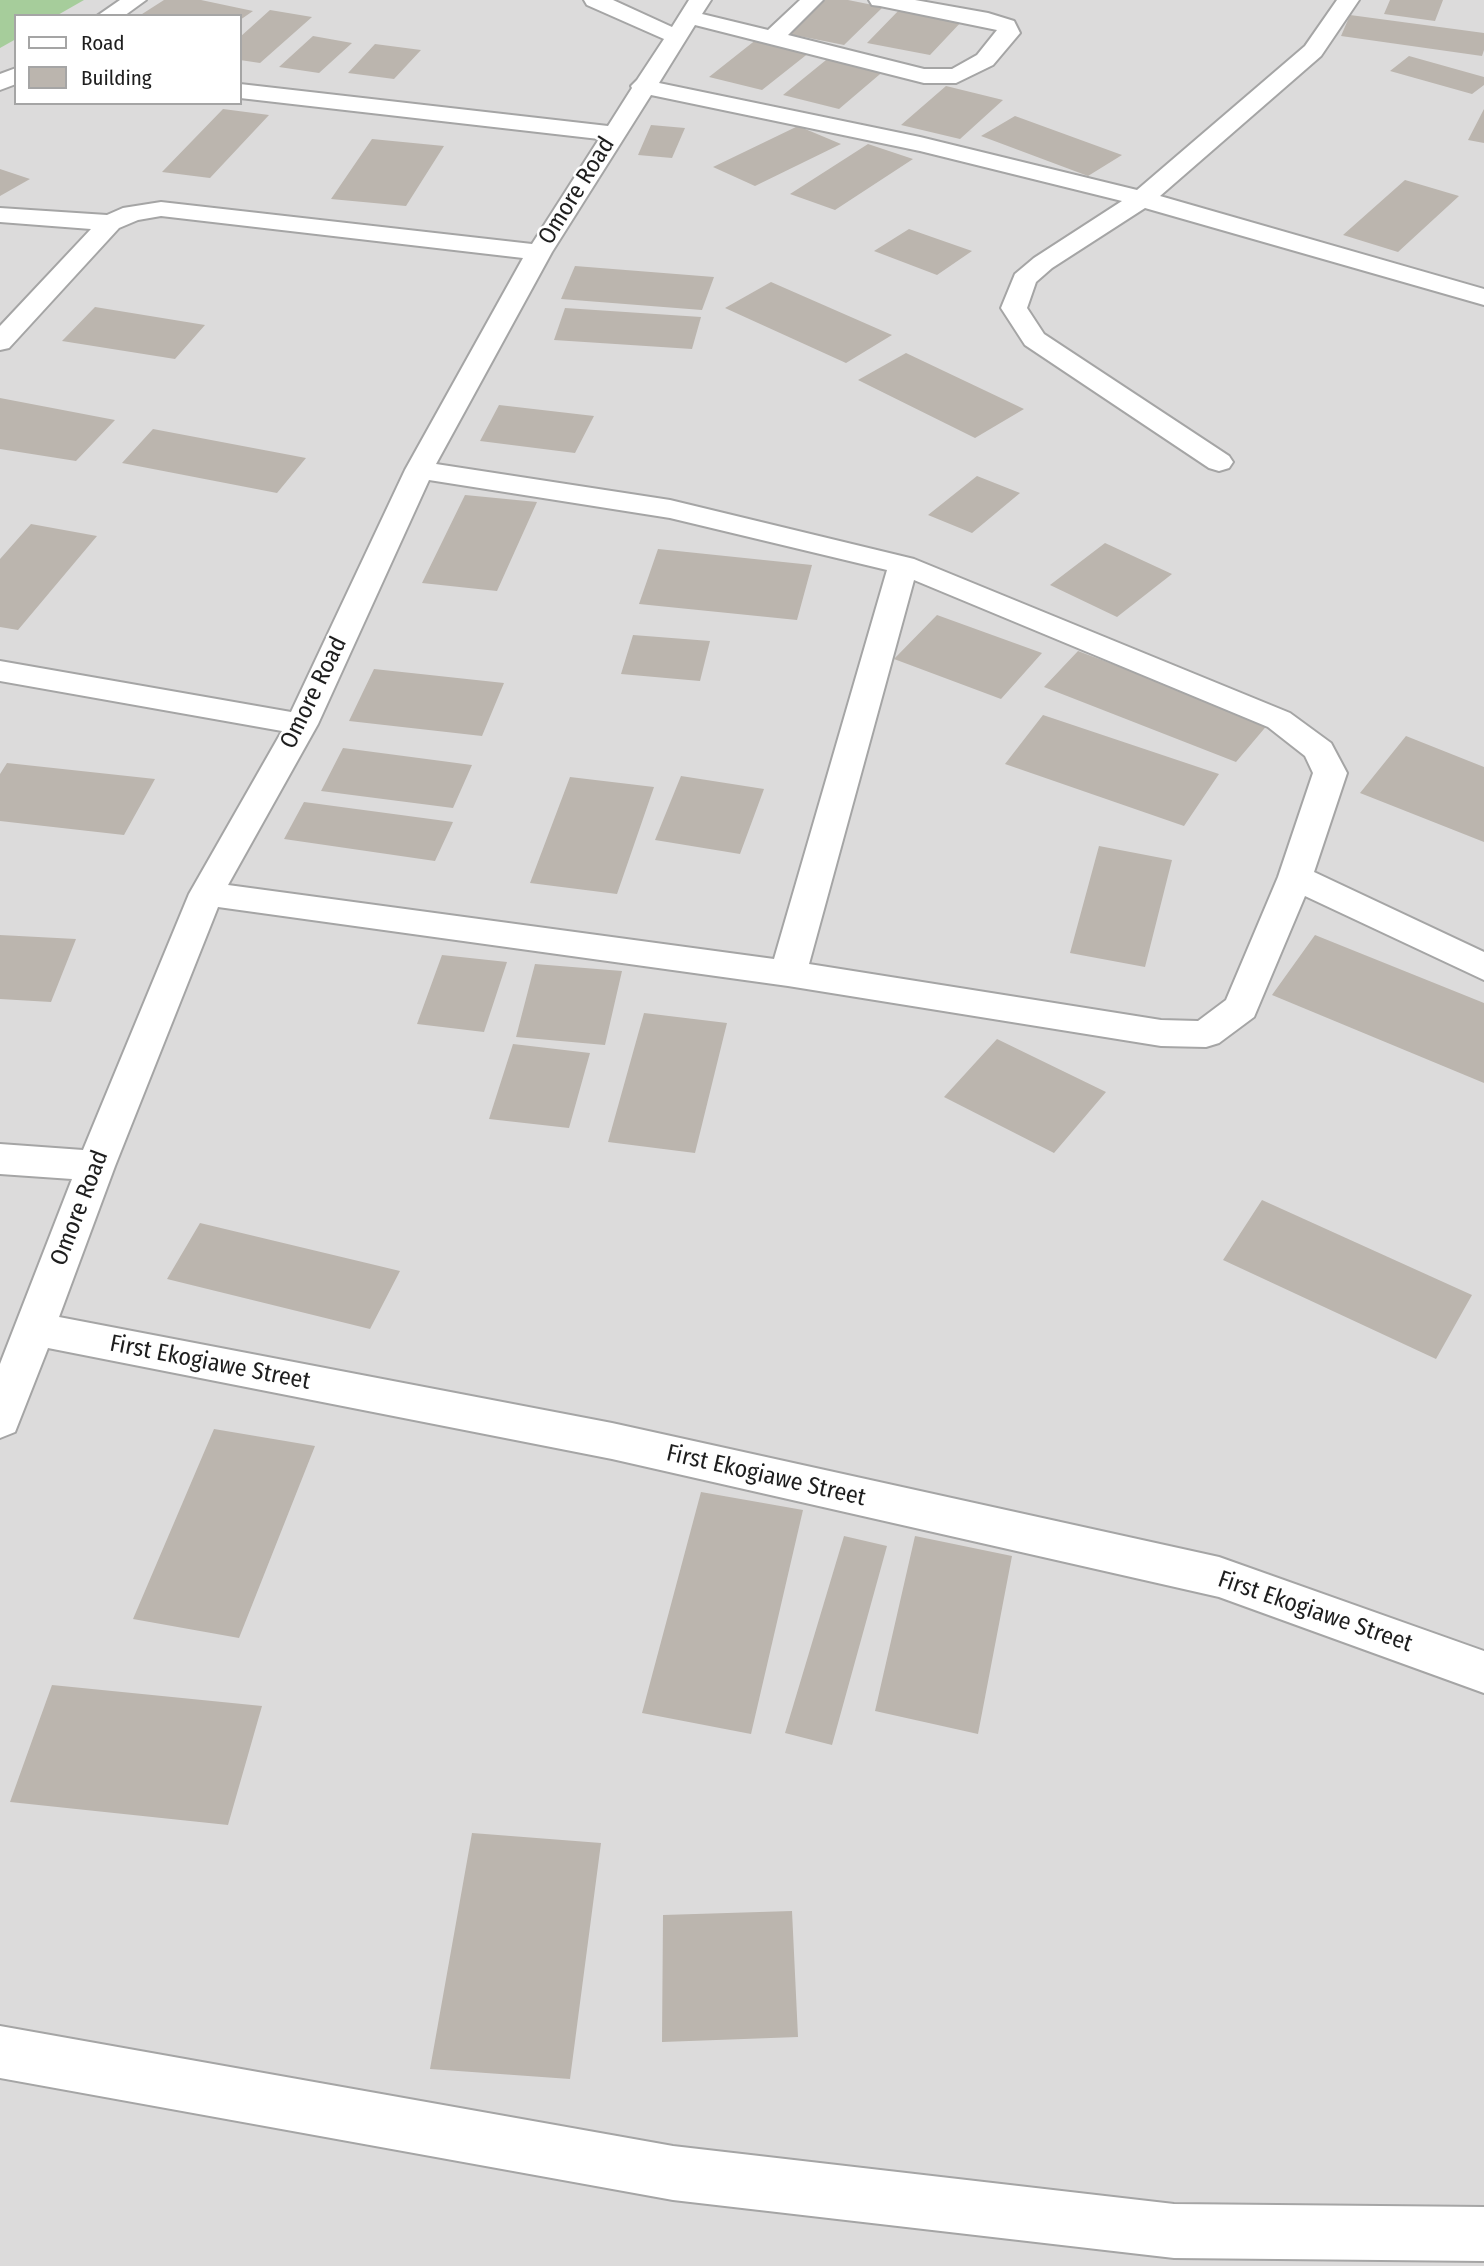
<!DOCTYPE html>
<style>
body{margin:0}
#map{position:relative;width:1484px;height:2266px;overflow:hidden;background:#efece5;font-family:"Fira Sans Condensed",sans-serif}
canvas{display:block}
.legend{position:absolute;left:14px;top:14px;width:228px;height:91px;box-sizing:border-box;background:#fff;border:2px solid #a5a5a5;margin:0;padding:9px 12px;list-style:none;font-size:21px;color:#1e1e1e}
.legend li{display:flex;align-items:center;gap:14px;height:35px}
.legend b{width:35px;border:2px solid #a5a5a5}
</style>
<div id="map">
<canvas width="1484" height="2266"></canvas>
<ul class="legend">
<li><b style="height:9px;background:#fff"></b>Road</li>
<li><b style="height:19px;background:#bbb5ae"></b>Building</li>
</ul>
</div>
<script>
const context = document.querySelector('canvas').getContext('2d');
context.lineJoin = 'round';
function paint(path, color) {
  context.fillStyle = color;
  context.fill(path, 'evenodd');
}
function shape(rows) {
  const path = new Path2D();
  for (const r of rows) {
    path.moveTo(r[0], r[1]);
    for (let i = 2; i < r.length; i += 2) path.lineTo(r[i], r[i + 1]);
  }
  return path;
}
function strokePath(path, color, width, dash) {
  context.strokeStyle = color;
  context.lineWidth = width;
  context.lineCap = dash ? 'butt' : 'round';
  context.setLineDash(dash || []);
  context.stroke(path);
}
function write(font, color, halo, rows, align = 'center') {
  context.font = font + ' "Fira Sans Condensed",sans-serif';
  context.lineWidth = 5;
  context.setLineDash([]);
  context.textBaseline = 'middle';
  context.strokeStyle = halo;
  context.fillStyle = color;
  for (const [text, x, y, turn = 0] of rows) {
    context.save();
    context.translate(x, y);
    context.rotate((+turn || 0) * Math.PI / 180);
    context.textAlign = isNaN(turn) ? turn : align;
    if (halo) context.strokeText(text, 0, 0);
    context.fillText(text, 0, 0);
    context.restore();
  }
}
const residential = shape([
 [0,0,1484,0,1484,2266,0,2266],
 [16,16,240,16,240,103,16,103]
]);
const forest = shape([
 [0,0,84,0,56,16,16,16,16,39,0,48]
]);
const building = shape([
 [164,0,201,0,253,11,240,20,240,16,139,16],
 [825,0,848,0,883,7,844,45,789,34],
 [1390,0,1443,0,1435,21,1384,14],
 [901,8,963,20,930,55,867,43],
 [270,10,312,17,260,63,240,60,240,37],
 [1350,15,1484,33,1484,50,1482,56,1341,36],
 [313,36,352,43,319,73,279,67],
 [757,39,810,52,762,90,709,77],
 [375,44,421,50,394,79,348,73],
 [831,56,886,69,839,109,783,95],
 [1409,56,1484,77,1484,85,1472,94,1390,71],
 [946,86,1003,100,960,139,901,125],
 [223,109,269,115,210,178,162,172],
 [1484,109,1484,143,1468,140],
 [1015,116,1122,155,1088,176,981,136],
 [651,125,685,128,672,158,638,155],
 [798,126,841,144,755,186,713,167],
 [372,139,444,146,406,206,331,199],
 [868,144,913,159,835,210,790,194],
 [0,169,30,179,0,196],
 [1405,180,1459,196,1398,252,1343,235],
 [909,229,972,251,937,275,874,251],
 [575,266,714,277,702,310,561,299],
 [771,282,892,335,846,363,725,308],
 [95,307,205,325,175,359,62,341],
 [565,308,701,317,692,349,554,340],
 [906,353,1024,409,975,438,858,380],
 [0,398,115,420,76,461,0,449],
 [499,405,594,416,575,453,480,441],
 [153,429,306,458,277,493,122,463],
 [977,476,1020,493,972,533,928,515],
 [465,495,537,502,497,591,422,583],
 [31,524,97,536,18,630,0,627,0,559],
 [1105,543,1172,574,1117,617,1050,585],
 [658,549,812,565,797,620,639,604],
 [937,615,1042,653,1001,699,894,659],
 [633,635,710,641,700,681,621,674],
 [1078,651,1269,723,1236,762,1044,687],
 [374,669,504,683,482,736,349,721],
 [1043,715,1219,774,1184,826,1005,764],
 [1406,736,1484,767,1484,842,1360,793],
 [343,748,472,765,453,808,321,791],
 [7,763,155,779,124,835,0,821,0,774],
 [681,776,764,789,740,854,655,840],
 [570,777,654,787,617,894,530,883],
 [304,802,453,822,435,861,284,839],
 [1099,846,1172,860,1145,967,1070,953],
 [0,935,76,939,51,1002,0,999],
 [1315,935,1484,1003,1484,1083,1272,995],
 [442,955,507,962,484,1032,417,1024],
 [535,964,622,971,605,1045,516,1037],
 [644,1013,727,1023,695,1153,608,1142],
 [997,1039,1106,1092,1054,1153,944,1097],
 [513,1044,590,1053,569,1128,489,1119],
 [1262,1200,1472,1295,1436,1359,1223,1260],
 [200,1223,400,1271,370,1329,167,1279],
 [214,1429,315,1446,239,1638,133,1619],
 [701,1492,803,1510,751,1734,642,1713],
 [844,1536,887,1546,832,1745,785,1733],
 [915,1536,1012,1556,978,1734,875,1711],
 [52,1685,262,1706,228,1825,10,1802],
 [472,1833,601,1843,570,2079,430,2069],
 [792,1911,798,2037,662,2042,663,1915]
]);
const minor = shape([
 [120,0,146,0,124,16,97,16,120,0],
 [584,0,613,0,672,27,689,0,711,0,702,14,768,30,800,0,823,0,788,35,924,69,952,69,977,55,997,30,880,6,872,5,869,0,915,0,988,13,1014,21,1020,33,993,65,956,83,924,83,695,25,659,83,920,137,1137,190,1305,46,1337,0,1359,0,1321,56,1160,196,1484,289,1484,305,1145,208,1052,268,1036,282,1027,308,1044,334,1229,456,1233,462,1229,468,1219,471,1209,468,1025,345,1001,308,1015,274,1034,258,1122,201,920,151,651,95,552,252,436,464,670,500,914,559,1290,713,1331,743,1347,773,1314,872,1484,952,1484,980,1305,896,1254,1017,1219,1043,1206,1047,1161,1046,788,986,218,907,115,1166,59,1317,612,1423,1219,1557,1484,1651,1484,1693,1219,1597,612,1459,48,1348,15,1432,0,1438,0,1364,72,1179,0,1174,0,1144,83,1150,189,894,282,731,0,681,0,661,291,712,405,470,523,258,161,216,138,220,119,228,9,348,0,350,0,326,91,229,0,222,0,208,107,215,123,208,161,202,532,244,599,139,240,98,240,84,608,126,632,88,631,86,637,80,664,39,587,5,584,0],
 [429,480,670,518,887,570,774,959,228,885,318,724,429,480],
 [914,580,1268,727,1305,756,1313,773,1278,877,1226,1000,1198,1021,1161,1020,809,964,914,580],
 [16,68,16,84,0,90,0,74,16,68],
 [0,2026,673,2146,1174,2204,1484,2207,1484,2261,1174,2258,673,2200,0,2078,0,2026]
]);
const streetNames = [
 ["Omore Road",577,191,-58],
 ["Omore Road",314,693,-64],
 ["Omore Road",80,1208,-69],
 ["First Ekogiawe Street",210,1363,11],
 ["First Ekogiawe Street",766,1476,13],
 ["First Ekogiawe Street",1315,1612,19]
];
paint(residential, '#dcdbdb');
paint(forest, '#a6cd9b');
paint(building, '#bbb5ae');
strokePath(minor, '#a5a5a5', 4);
paint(minor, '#fff');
write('24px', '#1e1e1e', '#fff', streetNames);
</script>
